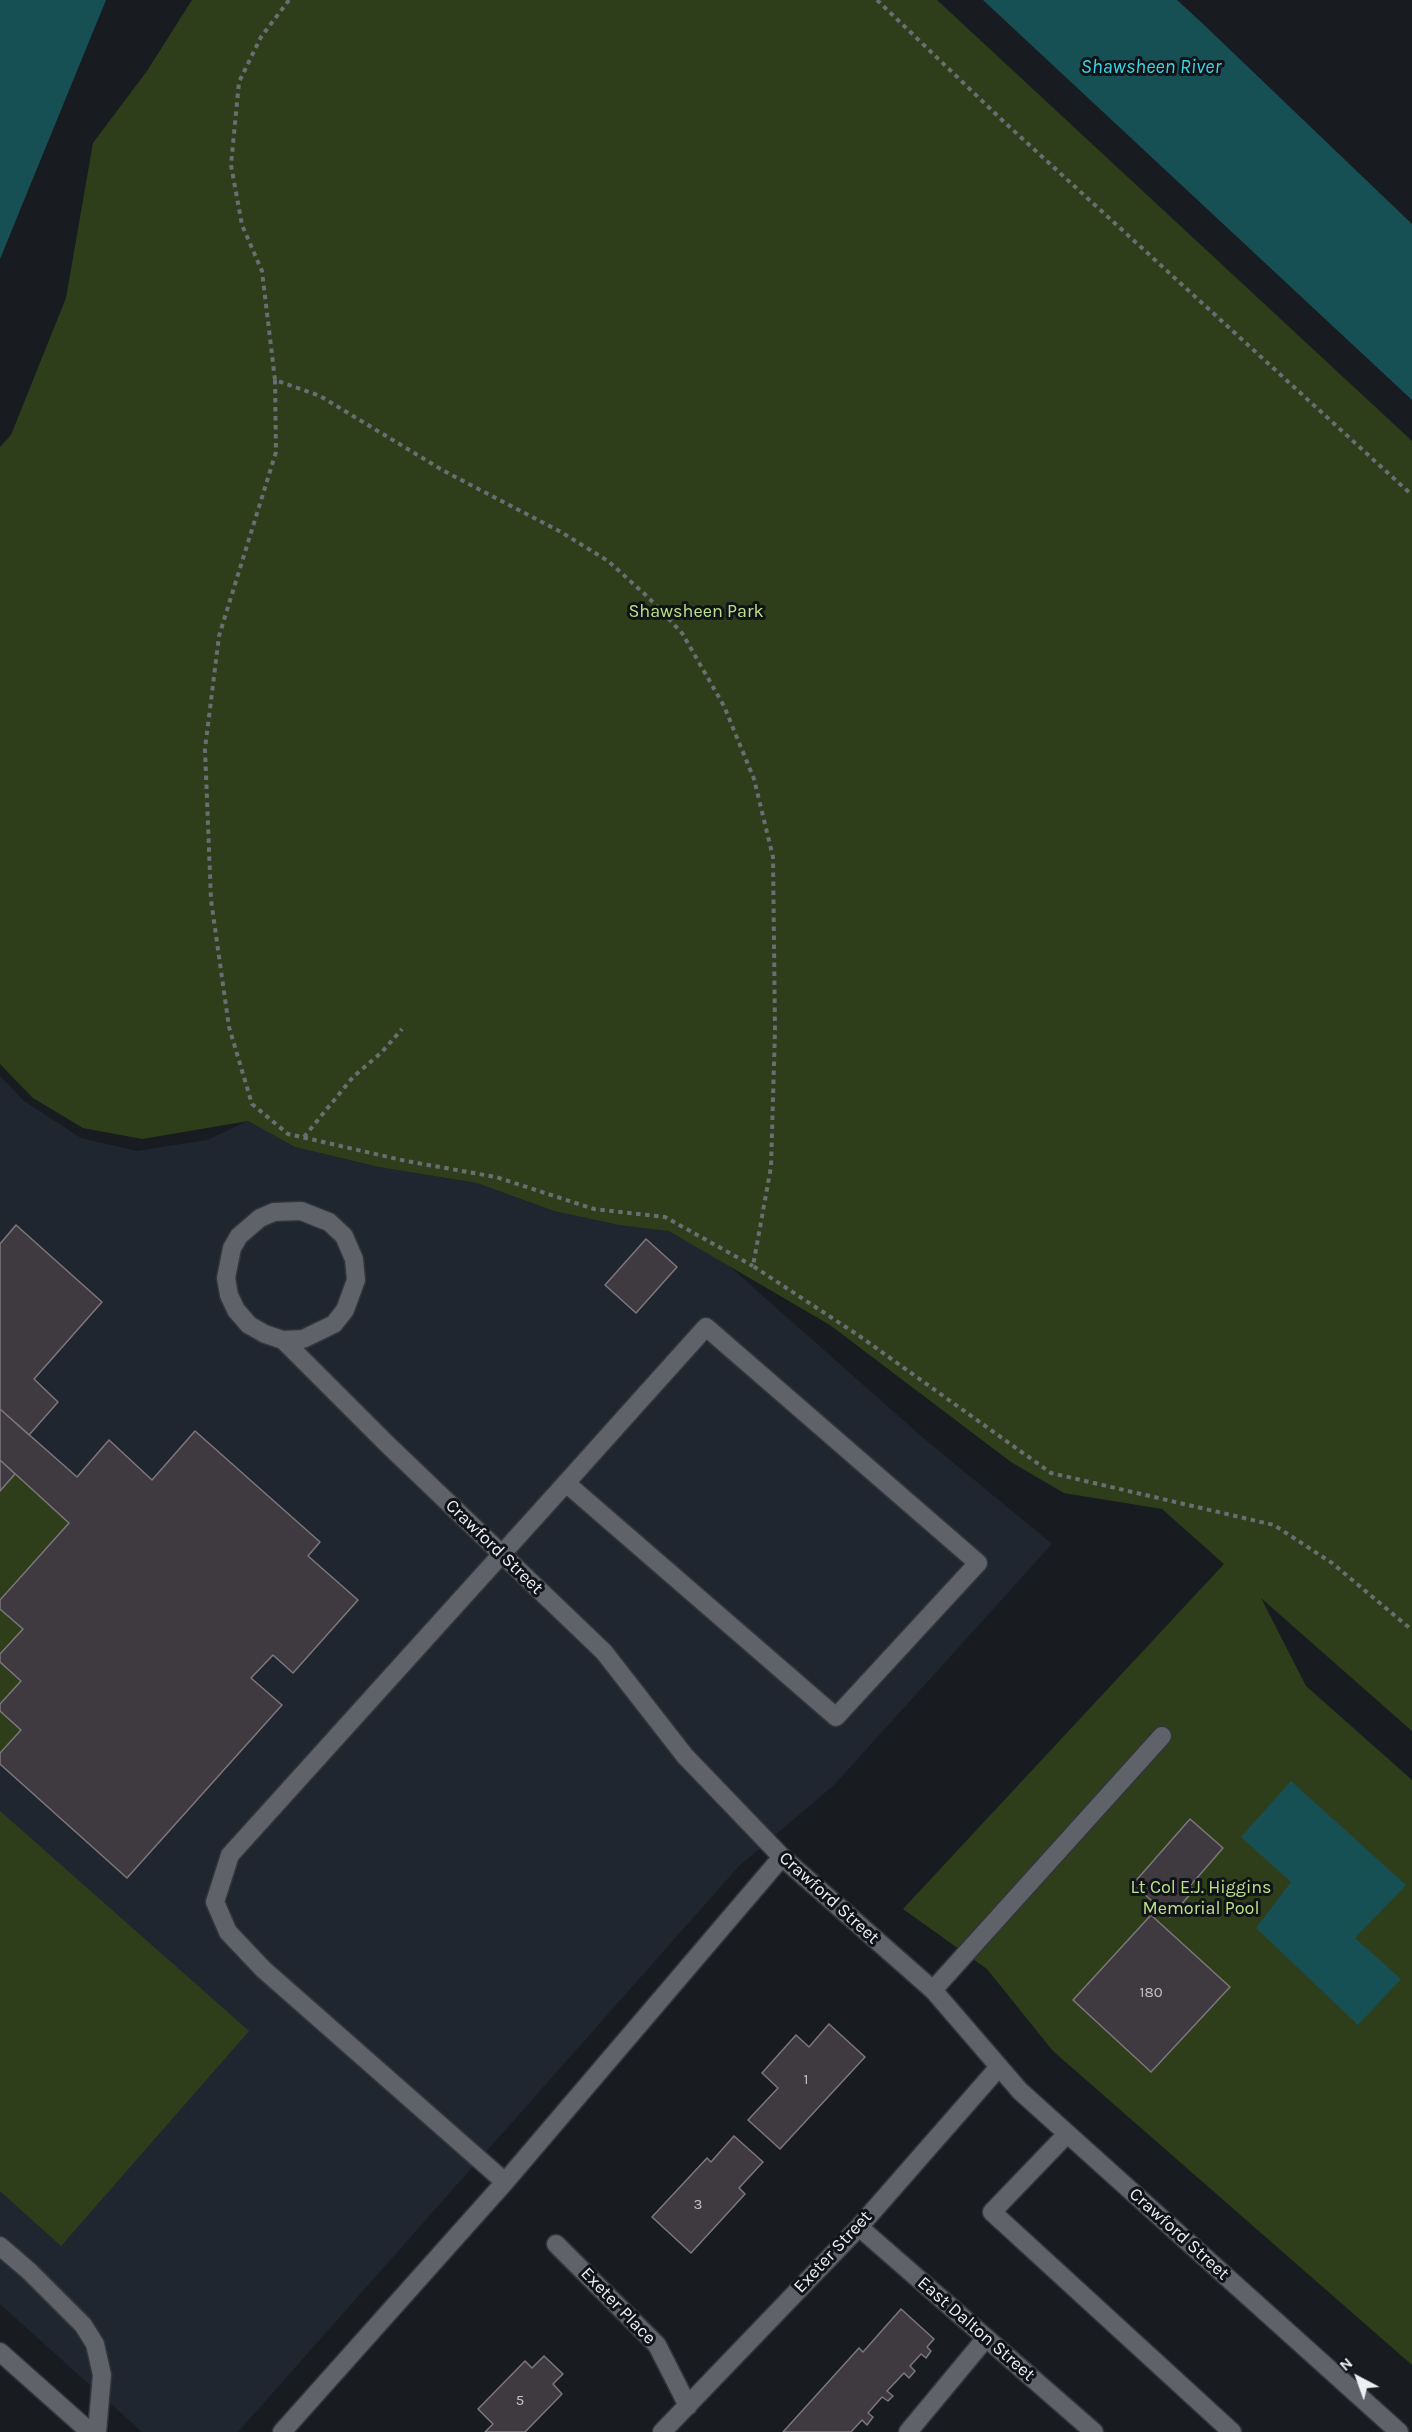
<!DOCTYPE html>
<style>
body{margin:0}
#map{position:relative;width:1412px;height:2432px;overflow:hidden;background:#181c21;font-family:Karla,sans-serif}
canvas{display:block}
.north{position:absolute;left:1328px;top:2348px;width:60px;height:60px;-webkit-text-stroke:4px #101318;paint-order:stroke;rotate:319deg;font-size:16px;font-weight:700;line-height:24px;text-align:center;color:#edeff3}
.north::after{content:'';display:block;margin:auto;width:21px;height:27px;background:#edeff3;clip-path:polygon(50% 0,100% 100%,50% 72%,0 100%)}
</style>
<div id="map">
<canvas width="1412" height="2432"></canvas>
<div class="north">N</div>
</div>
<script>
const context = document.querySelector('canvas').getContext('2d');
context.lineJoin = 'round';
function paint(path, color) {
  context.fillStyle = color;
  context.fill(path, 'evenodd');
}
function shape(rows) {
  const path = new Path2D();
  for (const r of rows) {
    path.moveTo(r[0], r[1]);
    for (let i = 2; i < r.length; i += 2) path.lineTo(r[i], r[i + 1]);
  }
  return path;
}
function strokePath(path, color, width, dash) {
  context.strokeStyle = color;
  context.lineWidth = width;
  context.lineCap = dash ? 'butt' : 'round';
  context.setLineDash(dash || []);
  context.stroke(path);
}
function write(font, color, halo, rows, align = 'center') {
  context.font = font + ' Karla,sans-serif';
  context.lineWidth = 6;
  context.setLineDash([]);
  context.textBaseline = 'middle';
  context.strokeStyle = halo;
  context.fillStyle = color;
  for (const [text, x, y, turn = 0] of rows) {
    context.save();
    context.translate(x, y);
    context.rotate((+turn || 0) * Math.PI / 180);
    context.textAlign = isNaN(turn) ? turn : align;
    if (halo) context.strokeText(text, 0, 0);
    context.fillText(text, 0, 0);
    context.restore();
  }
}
const built = shape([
 [0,1076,24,1101,81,1138,137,1151,207,1140,248,1121,295,1147,379,1167,477,1183,554,1211,619,1225,669,1230,729,1266,921,1436,1052,1544,834,1785,739,1866,238,2432,142,2432,0,2304]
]);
const green = shape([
 [192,0,937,0,1412,441,1412,1731,1261,1598,1306,1686,1412,1780,1412,2365,1053,2051,987,1969,903,1909,1224,1564,1162,1509,1064,1493,1011,1462,830,1325,669,1231,619,1225,554,1211,477,1183,379,1167,295,1147,248,1121,142,1139,83,1128,33,1098,0,1064,0,447,11,435,66,298,93,143,147,71],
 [15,1474,69,1523,0,1600,0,1491],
 [0,1609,23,1629,0,1654],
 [0,1662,21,1681,0,1704],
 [0,1711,21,1730,0,1753],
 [0,1811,249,2031,61,2246,0,2191]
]);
const water = shape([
 [0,0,106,0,0,259],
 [983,0,1177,0,1201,22,1412,224,1412,400],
 [1291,1781,1406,1885,1355,1938,1401,1979,1358,2025,1256,1928,1291,1882,1241,1837]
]);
const building = shape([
 [16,1225,102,1302,34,1379,58,1402,29,1435,0,1409,0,1244,16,1225],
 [646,1239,677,1267,636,1313,605,1285,646,1239],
 [0,1409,77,1477,109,1440,152,1480,195,1431,320,1542,308,1556,358,1600,293,1673,273,1655,251,1678,282,1705,127,1878,0,1764,0,1753,21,1730,0,1711,0,1704,21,1681,0,1662,0,1654,23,1629,0,1609,0,1600,69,1523,0,1460,0,1409],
 [0,1460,15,1474,0,1491,0,1460],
 [1190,1819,1223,1848,1190,1886,1194,1890,1170,1917,1133,1884,1190,1819],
 [1151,1915,1230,1987,1151,2072,1073,2000,1151,1915],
 [829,2024,865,2057,780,2149,748,2120,778,2088,762,2073,796,2035,809,2047,829,2024],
 [734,2136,763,2162,739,2188,745,2194,691,2253,652,2217,707,2158,711,2162,734,2136],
 [901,2309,934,2339,927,2347,931,2351,926,2358,921,2354,910,2366,915,2371,909,2378,904,2373,887,2391,893,2396,888,2401,882,2397,868,2413,873,2417,867,2425,862,2420,851,2432,783,2432,859,2348,863,2352,901,2309],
 [544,2356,563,2374,553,2384,562,2394,525,2432,485,2432,493,2424,478,2409,525,2361,532,2368,544,2356]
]);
const path = shape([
 [289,0,261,37,239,82,231,165,242,225,262,271,275,380,320,396,444,471,561,532,608,561,648,597,682,633,724,706,754,779,773,857,775,1030,771,1167,753,1266,858,1335,1051,1473,1274,1525,1332,1563,1412,1630],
 [877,0,1002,120,1412,495],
 [275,380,276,452,219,636,205,749,211,900,229,1027,252,1104,288,1134,406,1161,496,1177,594,1209,665,1217,753,1266],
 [304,1137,353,1077,382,1052,402,1029]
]);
const lane = shape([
 [933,1990,1162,1736],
 [1067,2134,992,2212,1232,2432],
 [505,2182,263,1969,228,1932,215,1902,230,1855,566,1483,635,1406,706,1327,978,1563,836,1717,566,1483],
 [0,2246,29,2271,83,2325,95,2344,102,2375,97,2432],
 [282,2432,505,2182,782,1857],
 [908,2432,986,2338]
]);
const street = shape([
 [283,1340,303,1339,334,1324,345,1310,356,1280,354,1259,344,1236,329,1222,301,1211,274,1212,260,1218,239,1236,232,1248,226,1278,229,1295,236,1310,249,1325,265,1334,283,1340,386,1443,604,1652,685,1756,782,1857,933,1990,1020,2091,1399,2432],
 [859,2227,1094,2432],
 [556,2244,657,2345,688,2406],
 [0,2352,90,2432],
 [662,2432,859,2227,999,2067]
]);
const numberNames = [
 ["180",1151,1993],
 ["1",806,2080],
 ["3",698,2205],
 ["5",520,2401]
];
const parkNames = [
 ["Shawsheen Park",696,612],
 ["Lt Col E.J. Higgins",1201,1888],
 ["Memorial Pool",1201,1909]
];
const streetNames = [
 ["Crawford Street",494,1547,44],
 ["Crawford Street",829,1898,42],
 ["Crawford Street",1179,2234,42],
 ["Exeter Street",833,2252,-47],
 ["Exeter Place",618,2306,46],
 ["East Dalton Street",976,2329,41]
];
const waterNames = [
 ["Shawsheen River",1151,67]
];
paint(built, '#202630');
paint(green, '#2f3e1a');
paint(water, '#164f54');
paint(building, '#3f3a3f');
strokePath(building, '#7d777d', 1.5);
strokePath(lane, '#333539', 21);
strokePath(street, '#333539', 21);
strokePath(path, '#6a6d72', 4, [4.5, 4.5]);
strokePath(lane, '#5f6369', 18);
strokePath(street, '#5f6369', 18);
write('15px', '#c2c2c6', null, numberNames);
write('18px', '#bbe286', '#101318', parkNames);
write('18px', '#edeff3', '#101318', streetNames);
write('italic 20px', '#39d7e5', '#101318', waterNames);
</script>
